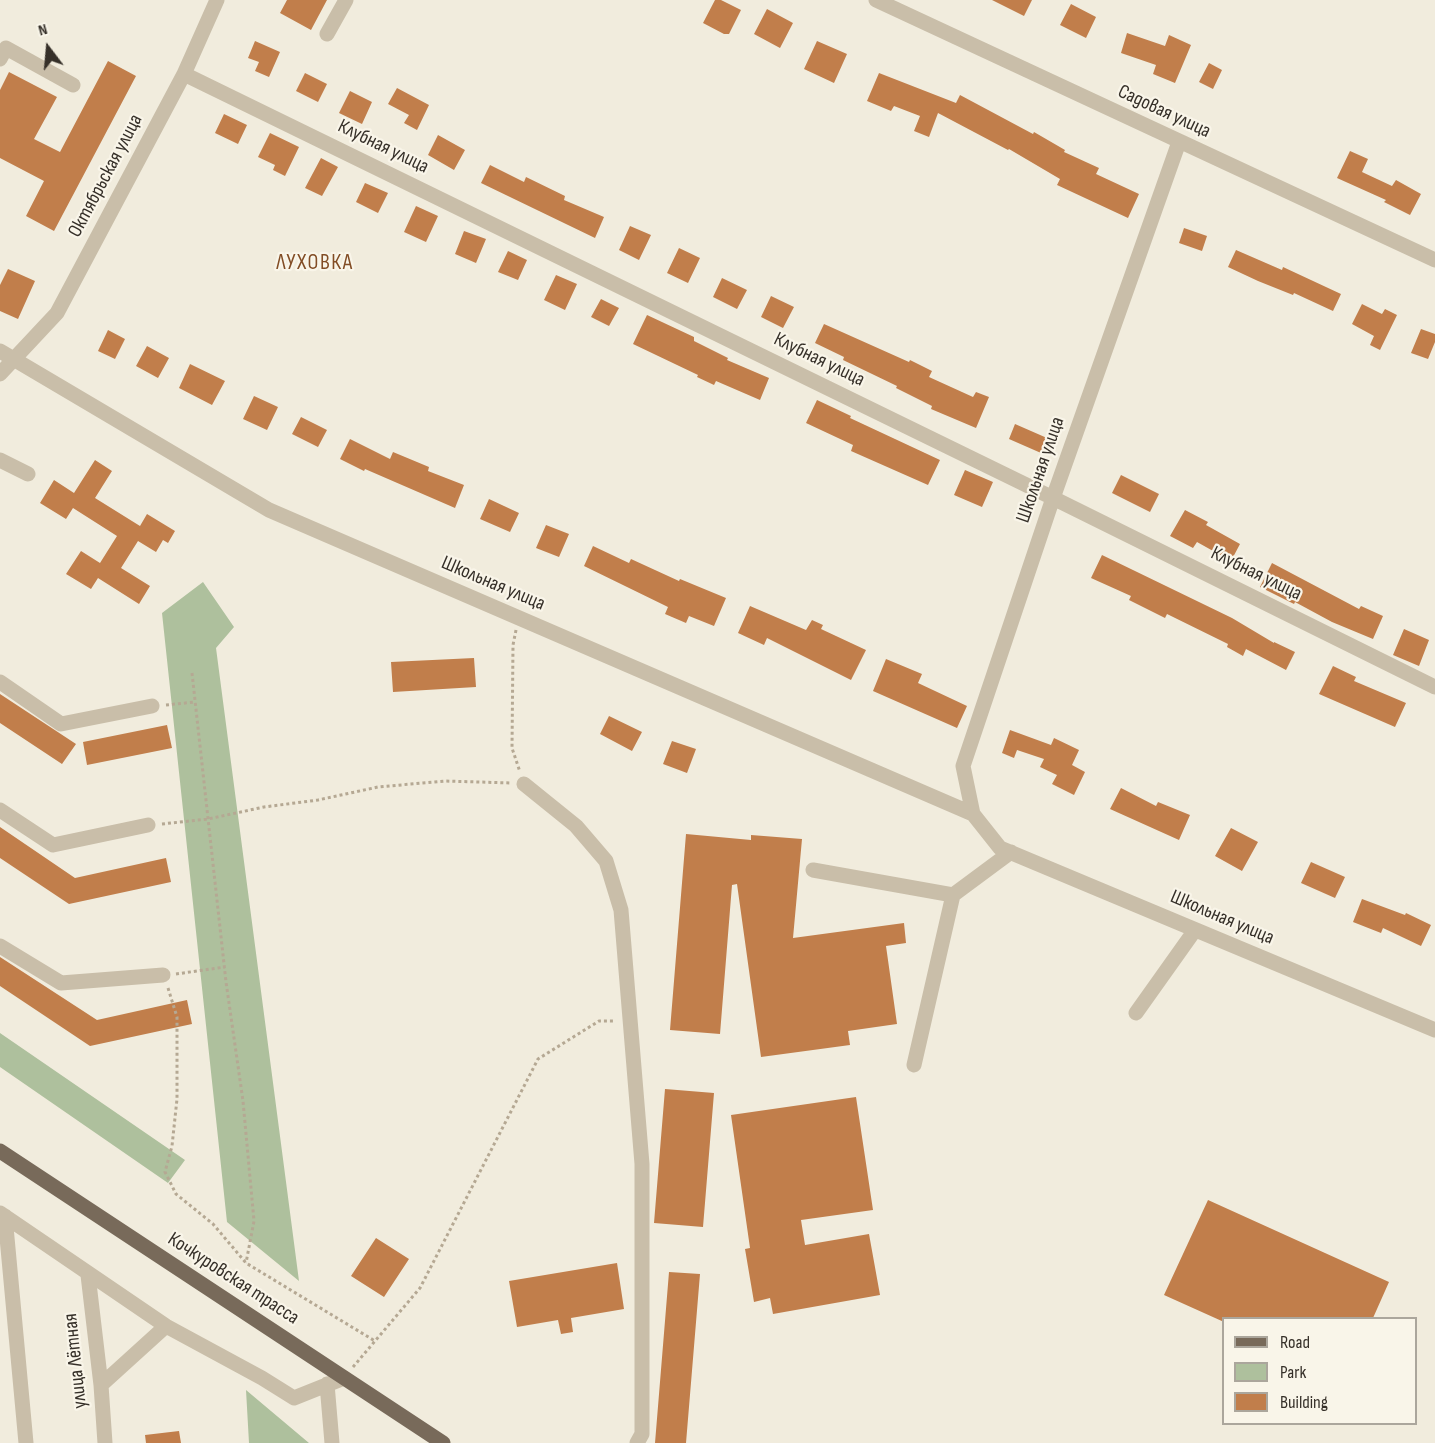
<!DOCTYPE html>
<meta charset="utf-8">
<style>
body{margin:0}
#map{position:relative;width:1435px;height:1443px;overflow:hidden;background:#f1ecdd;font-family:"Sofia Sans Condensed",sans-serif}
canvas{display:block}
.legend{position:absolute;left:1222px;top:1317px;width:195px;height:108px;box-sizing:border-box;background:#f9f5e9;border:2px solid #aba69c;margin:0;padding:8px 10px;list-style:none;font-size:18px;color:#363029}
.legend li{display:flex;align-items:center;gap:12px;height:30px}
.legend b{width:30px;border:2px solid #aba69c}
.north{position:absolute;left:18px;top:18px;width:60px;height:60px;-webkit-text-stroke:4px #f9f5e9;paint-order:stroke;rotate:344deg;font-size:16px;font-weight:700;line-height:24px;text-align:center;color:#363029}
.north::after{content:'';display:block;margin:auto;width:21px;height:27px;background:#363029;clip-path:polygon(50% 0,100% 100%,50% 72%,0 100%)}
</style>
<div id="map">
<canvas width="1435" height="1443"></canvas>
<ul class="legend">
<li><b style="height:8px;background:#786a5a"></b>Road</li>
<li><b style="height:16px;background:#aec09d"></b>Park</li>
<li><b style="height:16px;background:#c17e4b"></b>Building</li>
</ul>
<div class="north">N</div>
</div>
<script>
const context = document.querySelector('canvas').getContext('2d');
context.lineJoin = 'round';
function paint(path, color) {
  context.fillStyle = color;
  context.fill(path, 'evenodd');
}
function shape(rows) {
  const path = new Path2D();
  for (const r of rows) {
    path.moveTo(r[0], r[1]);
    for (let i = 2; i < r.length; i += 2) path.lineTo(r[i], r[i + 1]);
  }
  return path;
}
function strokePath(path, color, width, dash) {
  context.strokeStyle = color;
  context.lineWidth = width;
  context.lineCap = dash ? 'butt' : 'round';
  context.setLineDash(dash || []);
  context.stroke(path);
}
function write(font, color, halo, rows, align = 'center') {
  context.font = font + ' "Sofia Sans Condensed",sans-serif';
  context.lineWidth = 4.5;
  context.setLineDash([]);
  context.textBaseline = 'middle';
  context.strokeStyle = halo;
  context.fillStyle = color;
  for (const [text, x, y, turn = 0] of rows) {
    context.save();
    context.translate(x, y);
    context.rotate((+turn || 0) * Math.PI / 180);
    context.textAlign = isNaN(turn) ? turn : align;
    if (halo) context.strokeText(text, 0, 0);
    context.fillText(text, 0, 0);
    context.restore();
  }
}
const green = shape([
 [203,582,234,627,216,648,299,1281,227,1222,162,613],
 [0,1033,185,1160,168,1183,0,1067],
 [246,1390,309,1443,249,1443]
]);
const building = shape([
 [287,0,327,0,311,30,280,13],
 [715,0,721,0,741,10,729,34,724,34,703,23],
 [992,0,1032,0,1024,16],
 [1071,4,1096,17,1086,38,1060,25],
 [767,9,793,23,780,48,754,34],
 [1127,33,1165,46,1169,35,1191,45,1175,83,1153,74,1156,65,1121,53],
 [255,41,280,52,269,77,255,71,259,62,248,58],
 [817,41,847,54,834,83,804,69],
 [108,61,136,76,54,231,26,216,44,181,0,158,0,90,9,72,57,97,34,139,60,152],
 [1209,63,1222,70,1213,89,1199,82],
 [305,73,327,84,318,102,296,91],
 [879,73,956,103,960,95,1033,134,1034,132,1065,150,1064,152,1099,168,1096,174,1139,194,1128,218,1057,185,1060,179,1009,149,1008,150,938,113,929,137,914,131,920,116,894,106,891,111,867,101],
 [397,88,429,105,417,130,404,123,409,115,388,104],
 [350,91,372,102,362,124,339,113],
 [224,114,247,125,238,144,215,133],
 [270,133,299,147,285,176,273,170,275,165,258,157],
 [438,135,465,150,454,170,428,155],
 [1350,151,1368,159,1362,172,1392,186,1396,180,1421,194,1410,215,1384,202,1386,200,1337,178],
 [321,158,338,167,322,196,305,188],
 [490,165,524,182,526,177,565,196,564,200,604,217,595,238,481,183],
 [365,183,388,193,378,213,356,202],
 [416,206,438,216,426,242,404,232],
 [630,226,651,235,639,260,619,250],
 [1184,228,1207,236,1202,251,1179,243],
 [464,231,486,239,476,263,455,254],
 [679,248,700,258,688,283,667,273],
 [1236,250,1282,270,1283,267,1341,294,1333,311,1294,293,1293,295,1258,281,1228,267],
 [508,251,527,260,518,280,498,272],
 [8,269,35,281,18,319,0,311,0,285],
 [556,275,577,284,565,310,544,300],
 [722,278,747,290,737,309,713,297],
 [771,296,794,307,783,328,761,317],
 [601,299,619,308,609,326,591,317],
 [1362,304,1382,314,1385,309,1397,315,1380,350,1370,345,1374,336,1352,324],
 [647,315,694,337,694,341,728,358,727,360,769,378,760,400,716,381,714,385,697,377,698,375,633,344],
 [824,324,909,362,910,360,932,371,929,377,973,397,976,392,989,397,976,428,931,409,932,406,896,388,897,386,843,360,844,357,815,343],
 [1421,329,1435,334,1435,342,1428,359,1411,353],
 [108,330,125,339,115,359,98,351],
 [147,346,169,358,158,378,136,366],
 [190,364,225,381,212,405,179,388],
 [254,396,278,407,267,430,243,419],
 [817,400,851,416,850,418,940,460,928,485,851,451,853,445,806,423],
 [301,417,327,430,318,447,292,434],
 [1015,424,1047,438,1041,453,1009,439],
 [350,439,390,459,393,452,429,467,428,471,464,485,455,508,365,469,364,471,340,459],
 [95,460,112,471,95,498,140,526,147,514,175,531,168,543,163,540,156,552,138,541,121,568,150,586,139,604,98,578,91,589,66,574,81,551,100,563,117,536,73,508,66,519,40,503,54,480,74,493],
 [965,470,993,482,982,507,954,495],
 [1121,475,1159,494,1150,512,1112,493],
 [489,499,519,513,510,532,480,519],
 [1185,510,1208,522,1206,525,1240,544,1231,561,1197,542,1193,548,1170,536],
 [546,525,569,534,559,557,536,548],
 [593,546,629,563,631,559,679,581,680,579,726,598,714,626,689,616,686,623,665,614,668,607,584,566],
 [1102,555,1232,618,1274,643,1274,642,1295,652,1286,670,1246,649,1243,656,1227,647,1228,644,1167,614,1165,618,1129,600,1131,596,1091,578],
 [1272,563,1359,609,1361,606,1383,616,1373,639,1332,622,1295,602,1294,604,1260,587],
 [750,606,806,630,812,620,823,625,821,629,866,650,851,680,767,638,764,645,738,633],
 [1404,629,1429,640,1419,666,1393,655],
 [474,658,476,687,393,692,391,662],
 [886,659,922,674,918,683,967,706,957,728,873,691],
 [1333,666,1356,677,1354,681,1406,703,1395,727,1319,694],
 [0,694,76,744,62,764,0,723],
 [609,716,642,732,632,751,600,734],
 [167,725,172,748,87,765,83,742],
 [1010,730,1051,745,1054,738,1079,750,1072,765,1085,772,1074,795,1052,784,1057,775,1040,767,1044,759,1017,750,1014,758,1002,753],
 [672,741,696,749,687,773,663,764],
 [1121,788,1156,806,1158,802,1190,815,1179,840,1110,809],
 [0,827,75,878,166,858,171,882,69,904,0,858],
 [1231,828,1258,842,1242,871,1215,856],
 [686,834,751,840,751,835,802,839,793,938,904,923,906,943,886,946,897,1024,848,1031,850,1045,761,1057,737,884,732,885,720,1034,670,1030],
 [1311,862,1345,877,1335,898,1301,883],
 [1362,899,1405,915,1406,913,1431,925,1421,946,1383,928,1381,933,1353,922],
 [0,957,97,1020,187,1000,192,1024,90,1046,0,986],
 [665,1089,714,1093,703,1227,654,1223],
 [856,1097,873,1210,801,1220,805,1245,869,1234,880,1295,773,1314,770,1298,754,1302,745,1249,750,1248,731,1115],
 [1208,1200,1389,1282,1373,1318,1224,1318,1224,1322,1164,1295],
 [376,1238,409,1259,384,1297,351,1276],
 [617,1263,624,1309,571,1318,573,1332,561,1334,558,1320,517,1327,509,1281],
 [669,1272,700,1274,686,1443,655,1443],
 [179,1431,181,1443,146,1443,145,1435]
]);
const path = shape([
 [516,630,513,645,512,748,520,772],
 [192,673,226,982,243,1101,254,1221,246,1263],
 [166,705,195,702],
 [162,824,208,819,264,807,318,800,378,787,445,781,512,783],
 [176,974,225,967],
 [168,988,177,1017,177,1099,172,1146,165,1172,176,1194,213,1224,246,1263,375,1341],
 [353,1367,420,1288,538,1059,599,1021,615,1021]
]);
const minor = shape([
 [876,0,1435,260],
 [327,34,346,0],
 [0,59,6,48,73,85],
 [184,74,1053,498,1435,687],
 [1179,142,1053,498,963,766,973,814,1000,848,1435,1030],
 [0,351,269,510,973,814],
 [0,374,57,313,184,74,217,0],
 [0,460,28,474],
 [0,682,61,724,152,706],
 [524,784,576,826,606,861,621,910,642,1164,642,1434,637,1443],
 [0,810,53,845,148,825],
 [813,870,953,895,1011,852],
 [0,946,61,983,163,975],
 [1136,1013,1195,930],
 [914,1065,953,895],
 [0,1213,166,1326,262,1378,294,1398,344,1378],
 [5,1216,26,1443],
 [88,1275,101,1385,105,1443],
 [327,1384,332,1443],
 [101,1385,166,1326]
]);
const major = shape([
 [0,1151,443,1443]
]);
const streetNames = [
 ["Садовая улица",1164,112,25],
 ["Клубная улица",383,147,26],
 ["Октябрьская улица",106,176,-62],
 ["Клубная улица",819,360,26],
 ["Школьная улица",1041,470,-71],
 ["Клубная улица",1256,574,26],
 ["Школьная улица",493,584,23],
 ["Школьная улица",1222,918,23],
 ["Кочкуровская трасса",233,1279,33],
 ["улица Лётная",76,1361,-96]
];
const quarterNames = [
 ["ЛУХОВКА",315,263]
];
paint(green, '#aec09d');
paint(building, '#c17e4b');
strokePath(path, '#b5a893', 3, [3, 3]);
strokePath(minor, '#c9bea9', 15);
strokePath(major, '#786a5a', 15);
write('20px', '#363029', '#f9f5e9', streetNames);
context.letterSpacing = '1.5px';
write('22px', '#824d25', '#f9f5e9', quarterNames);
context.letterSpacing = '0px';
</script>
